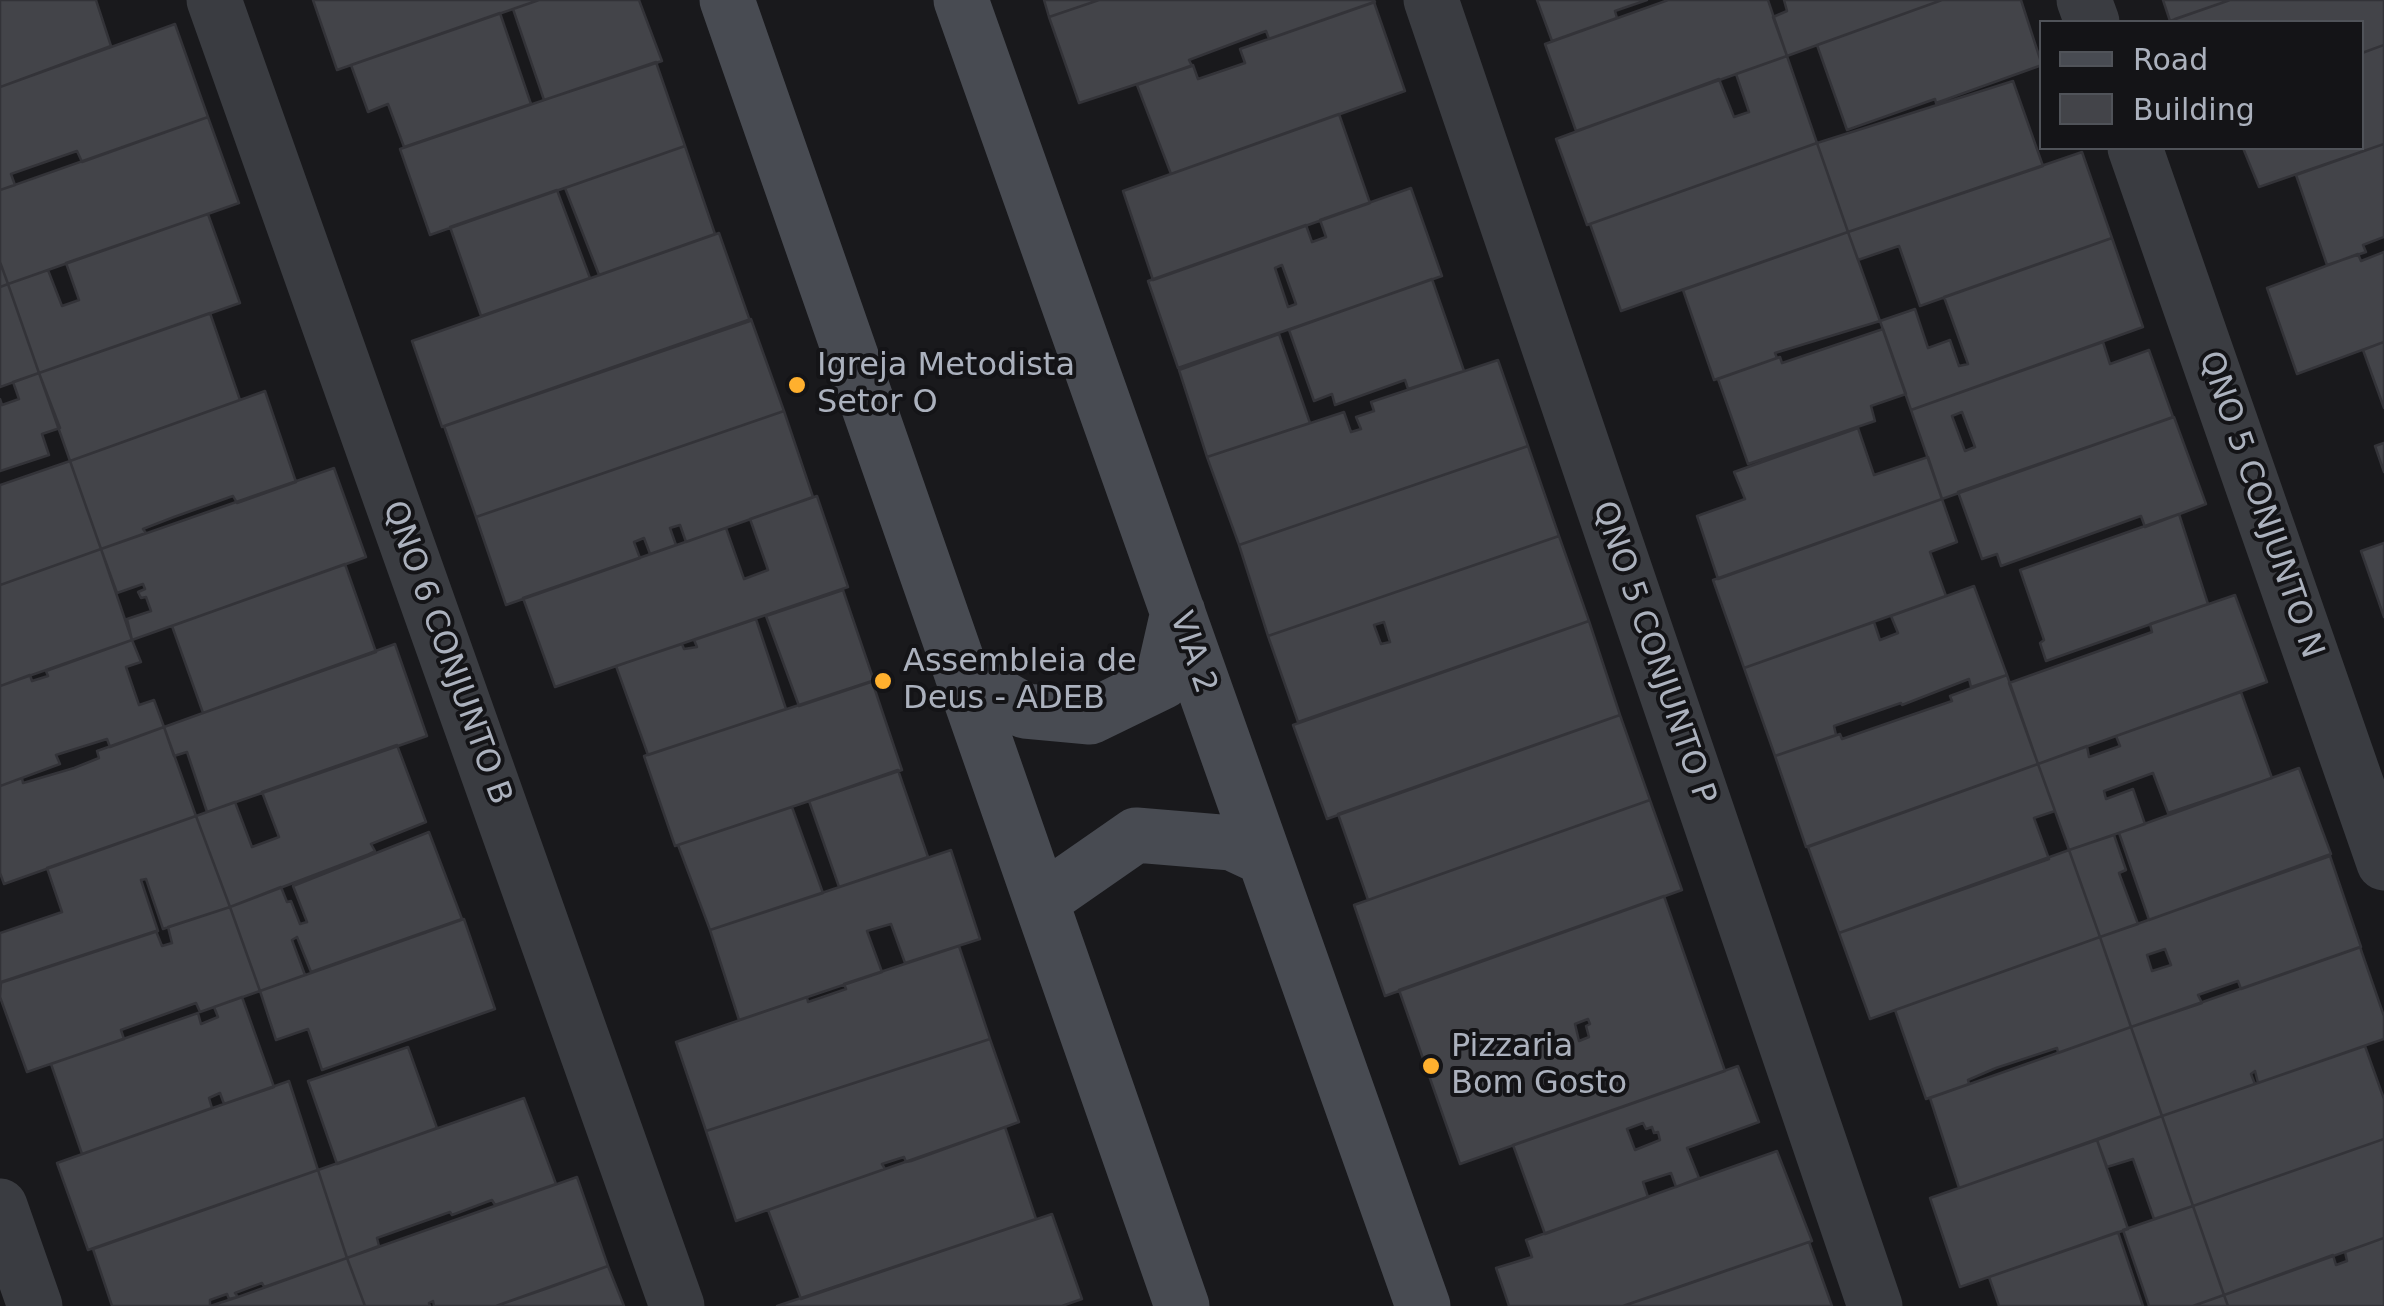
<!DOCTYPE html>
<style>
body{margin:0}
#map{position:relative;width:2384px;height:1306px;overflow:hidden;background:#19191c;font-family:"DejaVu Sans",sans-serif}
canvas{display:block}
.legend{position:absolute;left:2039px;top:20px;width:325px;height:130px;box-sizing:border-box;background:#141417;border:2px solid #505359;margin:0;padding:12px 18px;list-style:none;font-size:30px;color:#abb1bd}
.legend li{display:flex;align-items:center;gap:20px;height:50px}
.legend b{width:50px;border:2px solid #505359}
</style>
<div id="map">
<canvas width="2384" height="1306"></canvas>
<ul class="legend">
<li><b style="height:12px;background:#484b52"></b>Road</li>
<li><b style="height:28px;background:#434449"></b>Building</li>
</ul>
</div>
<script>
const context = document.querySelector('canvas').getContext('2d');
context.lineJoin = 'round';
function paint(path, color) {
  context.fillStyle = color;
  context.fill(path, 'evenodd');
}
function shape(rows) {
  const path = new Path2D();
  for (const r of rows) {
    path.moveTo(r[0], r[1]);
    for (let i = 2; i < r.length; i += 2) path.lineTo(r[i], r[i + 1]);
  }
  return path;
}
function strokePath(path, color, width, dash) {
  context.strokeStyle = color;
  context.lineWidth = width;
  context.lineCap = dash ? 'butt' : 'round';
  context.setLineDash(dash || []);
  context.stroke(path);
}
function write(font, color, halo, rows, align = 'center') {
  context.font = font + ' "DejaVu Sans",sans-serif';
  context.lineWidth = 8;
  context.setLineDash([]);
  context.textBaseline = 'middle';
  context.strokeStyle = halo;
  context.fillStyle = color;
  for (const [text, x, y, turn = 0] of rows) {
    context.save();
    context.translate(x, y);
    context.rotate((+turn || 0) * Math.PI / 180);
    context.textAlign = isNaN(turn) ? turn : align;
    if (halo) context.strokeText(text, 0, 0);
    context.fillText(text, 0, 0);
    context.restore();
  }
}
const building = shape([
 [0,0,96,0,111,46,0,87,0,0],
 [313,0,539,0,337,70,313,0],
 [539,0,639,0,662,61,544,100,513,9,539,0],
 [1044,0,1099,0,1049,17,1044,0],
 [1099,0,1374,0,1375,2,1269,39,1266,31,1189,60,1192,66,1079,103,1049,17,1099,0],
 [1537,0,1647,0,1615,11,1617,18,1552,41,1537,0],
 [1668,0,1768,0,1787,56,1576,131,1545,44,1668,0],
 [1784,0,1942,0,1787,56,1773,17,1787,11,1784,0],
 [1942,0,2021,0,2042,65,1936,103,1935,99,1847,130,1817,45,1942,0],
 [2163,0,2230,0,2170,21,2163,0],
 [2230,0,2384,0,2384,45,2362,53,2362,22,2177,22,2175,19,2230,0],
 [1374,2,1405,91,1171,174,1137,85,1193,65,1198,79,1245,63,1240,49,1374,2],
 [500,13,531,104,404,147,388,104,368,112,351,65,500,13],
 [175,24,208,117,82,162,77,151,11,174,15,185,0,190,0,87,175,24],
 [2384,45,2384,144,2259,187,2243,148,2362,148,2362,53,2384,45],
 [1787,56,1817,143,1587,225,1556,139,1719,79,1734,117,1749,112,1736,74,1787,56],
 [656,62,685,146,430,235,400,149,656,62],
 [2013,81,2043,166,1848,232,1817,143,2013,81],
 [1339,114,1370,203,1153,280,1123,191,1339,114],
 [208,117,239,203,8,284,0,262,0,190,208,117],
 [1817,143,1848,232,1621,311,1590,224,1817,143],
 [2384,144,2384,237,2363,245,2366,252,2327,265,2296,175,2384,144],
 [685,146,715,234,599,275,565,188,685,146],
 [2082,152,2112,238,1920,306,1899,246,1858,260,1848,232,2082,152],
 [1411,188,1442,276,1178,368,1148,281,1306,225,1312,242,1326,237,1320,220,1411,188],
 [1282,265,1296,304,1288,307,1275,268,1282,265],
 [557,190,590,278,481,316,450,227,557,190],
 [208,214,240,303,39,373,8,284,48,270,62,306,79,300,66,263,208,214],
 [1848,232,1880,321,1775,353,1777,358,1714,380,1683,290,1848,232],
 [719,233,750,321,442,427,412,341,719,233],
 [2112,238,2143,327,1911,410,1880,321,1915,309,1928,348,1950,340,1959,366,1968,364,1944,297,2112,238],
 [2384,252,2384,342,2297,374,2267,288,2358,254,2361,261,2384,252],
 [0,262,8,284,0,287,0,262],
 [1432,279,1464,371,1408,389,1405,380,1335,405,1332,394,1314,401,1289,330,1432,279],
 [8,284,39,373,0,387,0,287,8,284],
 [210,313,240,400,70,461,39,373,210,313],
 [751,319,784,411,476,517,444,426,751,319],
 [1883,329,1906,394,1871,406,1875,421,1748,464,1718,379,1780,357,1782,363,1883,329],
 [1279,334,1310,423,1207,457,1179,370,1279,334],
 [2103,342,2110,364,2149,350,2173,417,1942,499,1911,410,2103,342],
 [1962,412,1975,447,1965,451,1952,416,1962,412],
 [2384,342,2384,408,2363,350,2384,342],
 [1498,360,1528,446,1239,545,1207,457,1344,412,1351,432,1361,429,1356,417,1374,411,1371,402,1498,360],
 [39,373,60,428,42,434,49,455,0,471,0,399,2,405,19,399,13,382,39,373],
 [265,391,296,482,237,503,233,496,174,517,143,529,146,533,101,549,70,461,265,391],
 [784,411,813,497,686,542,680,525,670,528,676,545,650,554,644,538,634,542,640,558,506,605,476,517,784,411],
 [2174,417,2206,504,2145,527,2141,516,2001,566,1997,554,1982,559,1958,492,2174,417],
 [1858,428,1874,475,1928,457,1942,499,1718,579,1697,516,1745,499,1734,472,1858,428],
 [2384,443,2384,472,2375,446,2384,443],
 [1528,446,1559,536,1268,636,1239,545,1528,446],
 [70,461,101,549,0,585,0,485,70,461],
 [334,468,366,557,132,640,127,619,151,611,146,597,141,598,138,592,145,589,143,584,117,593,101,549,334,468],
 [817,496,848,587,555,687,523,598,726,528,744,579,768,570,750,519,817,496],
 [1942,499,1957,542,1930,552,1946,596,1744,668,1713,580,1942,499],
 [2179,514,2208,604,2046,661,2040,643,2044,640,2020,570,2179,514],
 [1559,536,1589,621,1298,722,1268,636,1559,536],
 [1384,622,1390,642,1381,644,1374,625,1384,622],
 [2384,543,2384,617,2361,551,2384,543],
 [101,549,132,640,0,686,0,585,101,549],
 [345,564,376,652,203,713,172,626,345,564],
 [1974,586,2007,675,1971,687,1969,679,1902,705,1901,703,1834,726,1836,735,1775,756,1744,668,1874,622,1880,640,1898,633,1891,616,1974,586],
 [843,590,874,681,799,706,766,616,843,590],
 [2235,595,2267,682,2038,764,2009,683,2152,632,2150,624,2235,595],
 [756,619,786,709,648,755,616,666,682,644,684,649,697,647,694,640,756,619],
 [1589,621,1620,715,1327,819,1293,725,1589,621],
 [132,640,141,662,126,667,139,705,154,700,164,727,110,747,107,739,56,755,60,764,0,786,0,686,30,675,32,681,48,676,46,671,132,640],
 [395,644,427,736,207,812,187,752,174,756,164,727,395,644],
 [2007,675,2038,764,1806,847,1775,756,1840,734,1842,739,1952,701,1950,696,2007,675],
 [872,681,902,770,675,846,644,756,872,681],
 [2241,692,2272,778,2168,813,2153,773,2104,791,2106,799,2133,789,2145,824,2069,850,2038,764,2087,746,2089,757,2120,746,2116,736,2241,692],
 [1620,715,1650,800,1368,900,1338,814,1620,715],
 [164,727,196,816,4,884,0,873,0,786,22,778,23,783,74,768,99,758,97,751,164,727],
 [397,745,426,822,371,844,375,851,367,855,230,907,196,816,235,802,252,847,279,837,262,792,397,745],
 [2038,764,2055,811,2034,818,2049,859,1839,933,1808,847,2038,764],
 [2299,768,2331,854,2149,920,2119,833,2299,768],
 [898,770,928,857,839,887,809,801,898,770],
 [1650,800,1682,890,1385,996,1354,905,1650,800],
 [792,807,823,893,710,930,678,845,792,807],
 [196,816,230,907,163,929,146,879,141,880,158,931,0,983,0,933,62,912,47,868,196,816],
 [429,832,462,919,311,972,297,937,292,940,305,975,260,991,230,907,281,887,287,902,291,901,300,924,307,922,293,886,429,832],
 [2114,835,2126,870,2119,873,2138,924,2100,937,2069,850,2114,835],
 [951,850,980,939,905,963,891,924,867,931,882,972,739,1020,710,930,951,850],
 [2069,850,2100,937,1870,1019,1839,933,2069,850],
 [2330,856,2361,947,2241,989,2238,981,2198,995,2202,1003,2131,1027,2100,937,2330,856],
 [2165,949,2171,965,2152,971,2147,955,2165,949],
 [1664,896,1725,1071,1460,1164,1399,990,1664,896],
 [1588,1019,1590,1024,1586,1026,1589,1037,1579,1041,1575,1024,1588,1019],
 [230,907,260,991,200,1012,196,1003,121,1030,124,1039,27,1072,0,997,1,982,156,931,162,946,172,943,168,927,230,907],
 [464,919,495,1009,322,1070,308,1029,276,1040,260,991,464,919],
 [2100,937,2131,1027,2058,1053,2057,1048,1996,1068,1968,1080,1969,1084,1926,1099,1895,1010,2100,937],
 [959,946,990,1039,706,1131,676,1042,807,997,808,1002,846,989,844,984,959,946],
 [2360,947,2384,1016,2384,1039,2258,1083,2255,1071,2251,1074,2255,1084,2162,1116,2131,1027,2360,947],
 [242,997,274,1087,224,1104,220,1093,209,1098,212,1108,82,1154,51,1064,198,1013,201,1024,218,1017,214,1007,242,997],
 [2131,1027,2162,1116,1959,1188,1930,1098,2131,1027],
 [990,1039,1019,1122,911,1161,906,1162,904,1157,882,1164,885,1169,736,1221,706,1131,990,1039],
 [2365,1046,2384,1099,2384,1139,2193,1206,2162,1116,2365,1046],
 [408,1047,437,1128,337,1164,308,1081,408,1047],
 [1738,1066,1759,1122,1687,1148,1699,1178,1676,1187,1671,1173,1643,1182,1648,1197,1545,1234,1513,1145,1738,1066],
 [1643,1123,1646,1129,1652,1127,1654,1133,1658,1132,1660,1140,1635,1150,1627,1129,1643,1123],
 [289,1081,318,1170,88,1250,57,1163,289,1081],
 [524,1098,556,1184,495,1205,492,1200,452,1215,450,1212,377,1238,379,1246,347,1258,318,1170,524,1098],
 [2162,1116,2193,1206,2154,1219,2133,1159,2107,1167,2097,1140,2162,1116],
 [1005,1127,1036,1219,801,1299,768,1210,1005,1127],
 [2384,1139,2384,1238,2224,1295,2193,1206,2384,1139],
 [2097,1140,2128,1229,1960,1287,1930,1198,2097,1140],
 [1777,1151,1812,1241,1623,1306,1509,1306,1496,1268,1532,1257,1526,1240,1777,1151],
 [318,1170,347,1258,264,1287,262,1283,235,1293,238,1297,229,1299,227,1294,210,1300,210,1306,112,1306,93,1249,318,1170],
 [577,1177,608,1266,496,1306,434,1306,433,1301,429,1303,430,1306,365,1306,347,1258,577,1177],
 [2193,1206,2224,1295,2193,1306,2149,1306,2123,1230,2193,1206],
 [1052,1214,1082,1299,1062,1306,777,1306,1052,1214],
 [2118,1232,2143,1306,1999,1306,1989,1277,2118,1232],
 [2384,1238,2384,1306,2228,1306,2224,1295,2333,1255,2336,1265,2347,1261,2345,1252,2384,1238],
 [1809,1242,1832,1306,1623,1306,1665,1292,1809,1242],
 [347,1258,365,1306,210,1306,238,1297,347,1258],
 [608,1266,624,1306,496,1306,548,1288,608,1266],
 [2224,1295,2228,1306,2193,1306,2224,1295]
]);
const street = shape([
 [214,0,677,1306],
 [1431,0,1875,1306],
 [2084,0,2092,22],
 [2135,148,2384,863],
 [0,1206,35,1306]
]);
const secondary = shape([
 [727,0,1182,1306],
 [961,0,1423,1306],
 [962,675,1025,711,1090,717,1162,682,1178,612],
 [1041,901,1136,835,1232,843,1262,857]
]);
const markers = [
 [797,385,10,"#ffb02e"],
 [883,681,10,"#ffb02e"],
 [1431,1066,10,"#ffb02e"]
];
const poiNames = [
 ["Igreja Metodista",817,367],
 ["Setor O",817,404],
 ["Assembleia de",903,663],
 ["Deus - ADEB",903,700],
 ["Pizzaria",1451,1048],
 ["Bom Gosto",1451,1085]
];
const streetNames = [
 ["QNO 5 CONJUNTO N",2260,505,71],
 ["QNO 6 CONJUNTO B",446,653,70],
 ["VIA 2",1192,653,71],
 ["QNO 5 CONJUNTO P",1653,653,71]
];
paint(building, '#434449');
strokePath(building, '#333338', 2.5);
strokePath(street, '#3a3c41', 55);
strokePath(secondary, '#484b52', 55);
for (const [x, y, r, color] of markers) {
  const dot = new Path2D();
  dot.arc(x, y, r, 0, 2 * Math.PI);
  context.fillStyle = color;
  context.fill(dot);
  strokePath(dot, '#141417', 4);
}
write('32px', '#abb1bd', '#141417', poiNames, 'left');
write('32px', '#abb1bd', '#141417', streetNames);
</script>
